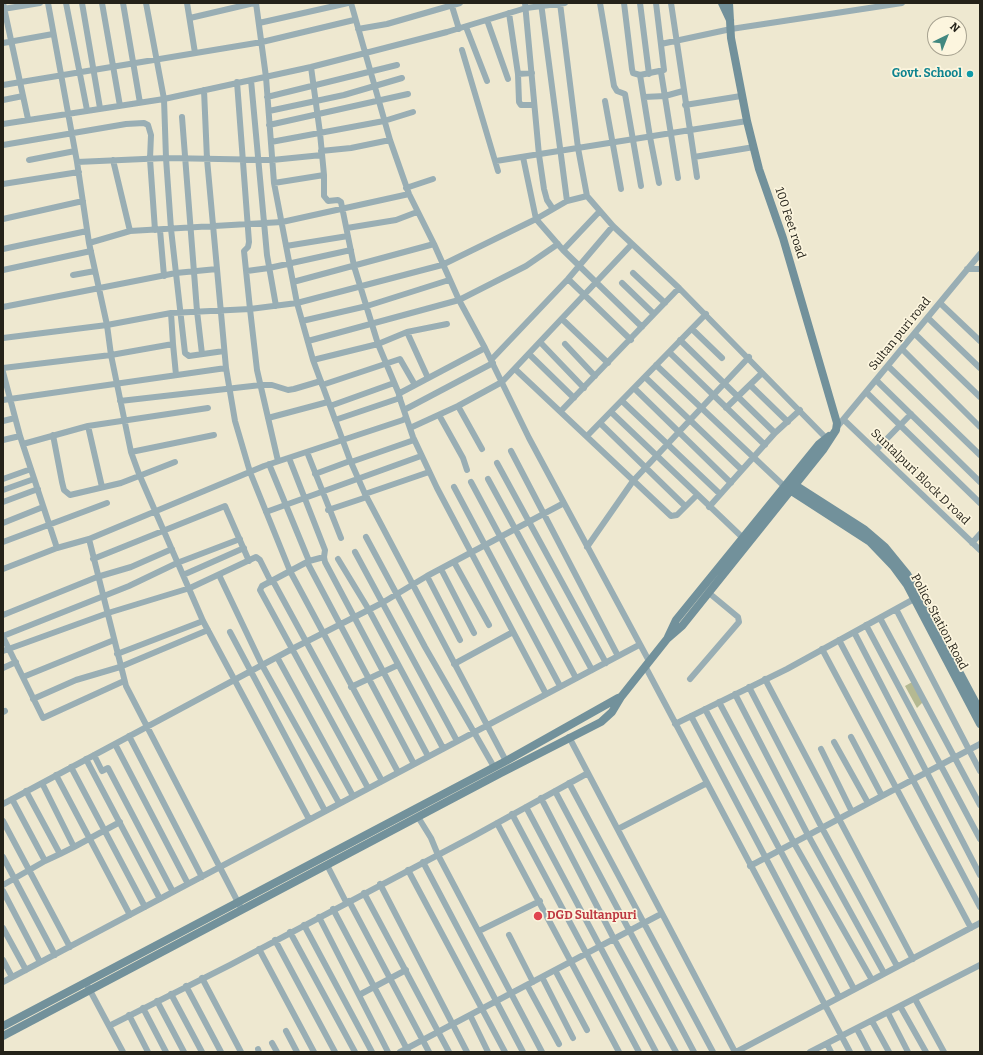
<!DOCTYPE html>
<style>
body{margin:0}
#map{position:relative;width:983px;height:1055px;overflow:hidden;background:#eee8d0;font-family:Bitter,serif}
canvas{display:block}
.frame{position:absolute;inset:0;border:4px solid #242219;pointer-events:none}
.north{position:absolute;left:927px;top:16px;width:40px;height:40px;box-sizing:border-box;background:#fcf5de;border:1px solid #a6a18f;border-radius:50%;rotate:43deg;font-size:11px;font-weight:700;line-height:16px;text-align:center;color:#242219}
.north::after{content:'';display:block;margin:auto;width:14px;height:18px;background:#428880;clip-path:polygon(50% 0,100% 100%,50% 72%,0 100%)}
</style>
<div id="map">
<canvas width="983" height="1055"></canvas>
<div class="frame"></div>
<div class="north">N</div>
</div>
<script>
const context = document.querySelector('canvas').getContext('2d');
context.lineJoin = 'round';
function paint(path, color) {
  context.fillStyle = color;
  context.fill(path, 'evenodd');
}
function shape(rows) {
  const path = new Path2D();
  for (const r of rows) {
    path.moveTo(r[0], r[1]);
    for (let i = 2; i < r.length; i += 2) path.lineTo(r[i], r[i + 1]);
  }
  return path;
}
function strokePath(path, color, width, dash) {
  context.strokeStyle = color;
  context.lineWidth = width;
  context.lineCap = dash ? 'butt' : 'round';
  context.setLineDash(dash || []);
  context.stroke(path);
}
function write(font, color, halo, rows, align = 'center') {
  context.font = font + ' Bitter,serif';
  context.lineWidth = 3.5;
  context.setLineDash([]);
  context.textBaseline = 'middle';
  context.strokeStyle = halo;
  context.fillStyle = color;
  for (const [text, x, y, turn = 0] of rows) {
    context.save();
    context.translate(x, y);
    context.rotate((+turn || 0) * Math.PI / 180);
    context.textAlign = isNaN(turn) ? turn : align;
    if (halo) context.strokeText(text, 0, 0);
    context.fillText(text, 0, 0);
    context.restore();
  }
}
const green = shape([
 [914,681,924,701,917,708,905,686]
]);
const street = shape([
 [3,3,28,119],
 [48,3,77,162,89,243,107,325,111,355,131,452,139,474,203,621,309,819],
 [66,3,87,110],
 [82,3,100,108],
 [102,3,120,106],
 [123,3,140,103],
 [146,3,164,99,166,158,171,229,185,353,189,356,224,351],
 [187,3,195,53],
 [256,3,266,77,274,183,297,303,313,360,350,460,365,494,506,761],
 [351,3,390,140,409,194,434,244,459,300,485,348,529,438,649,661],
 [451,3,459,29],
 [525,3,539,155,544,189,547,200,553,209],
 [541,3,567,201],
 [560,3,578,148,587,196,613,226,679,288,828,440],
 [600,3,614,86,617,91,625,94,641,186],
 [624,3,632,69,633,73,640,75,664,70,656,3],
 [640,3,649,74],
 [671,3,697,177],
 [3,9,40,3],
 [509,13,518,74,519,102,521,105,534,105],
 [190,18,254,3],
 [487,20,508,79],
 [259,23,348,3],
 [466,27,487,81],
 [358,29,387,24,460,3],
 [3,43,53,34],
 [661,44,731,29,902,3],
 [462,50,498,171],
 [311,67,320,133,324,175,324,196,328,201,338,200,341,202,354,266,378,344,399,394],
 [661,72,678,178],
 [518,74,532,73],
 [640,75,650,137,659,183],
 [251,80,267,255,276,306],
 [237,82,249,242,248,247,244,251,250,309,257,370,278,461],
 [3,85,262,42,354,20],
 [204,90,207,159,226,368,235,421,250,472,290,571,398,772],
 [267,97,397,65],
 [644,97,665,96,683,91],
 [3,100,23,96],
 [605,101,621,189],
 [685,105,741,96],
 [269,111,344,95,402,78],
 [182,117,197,311,202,354],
 [3,124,164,99,311,67,447,32,526,8,565,3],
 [269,125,408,94],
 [271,142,384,121,413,112],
 [3,145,126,124,144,123,148,125,151,135,150,159,155,230],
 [321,151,351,148,390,140],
 [523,157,536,219,563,250,642,327],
 [694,157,754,147],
 [29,160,75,151],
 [113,160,130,231],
 [496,161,747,121],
 [77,162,166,158,272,160,322,155],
 [274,183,324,175],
 [3,184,79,172],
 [406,188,433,179],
 [3,219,83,201],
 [347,228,396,220,417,212],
 [160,230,164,276],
 [89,243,130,231,282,222,409,194],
 [286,246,348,236],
 [3,249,87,231],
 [563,250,599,212],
 [967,269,980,269],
 [3,270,91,251],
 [247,271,269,268,351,250],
 [633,273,665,303],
 [73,275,95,271],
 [568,279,631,340],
 [293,282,434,244],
 [622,283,654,314],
 [940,303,980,341],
 [3,307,176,273,217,269],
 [928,318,980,368],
 [562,319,608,363],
 [302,321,367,306,449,280],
 [692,329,722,358],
 [407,332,428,378],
 [915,334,980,397],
 [3,338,107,325,171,313],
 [680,340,775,433],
 [308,341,459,300,526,266,558,244],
 [540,342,584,388],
 [173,344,176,375],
 [565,344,595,376],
 [485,348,400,393,399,396,413,437,437,488,546,694],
 [902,349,980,427],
 [669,352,765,445],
 [529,354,574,398],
 [313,360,378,344,407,332,447,324],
 [491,360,568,279,613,226],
 [656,365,785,487],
 [888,366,980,455],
 [3,368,111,355,173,344,171,313,250,309,297,303,442,265,536,219,567,201,587,196],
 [515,369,671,516,677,515,697,495],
 [3,372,20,436,57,548],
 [645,377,742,470],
 [877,381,980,482],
 [322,385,400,359,415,385],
 [750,385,788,422],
 [634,388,731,483],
 [867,393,980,503],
 [3,400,226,368],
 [120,401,261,385,272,385,288,390,294,389,321,381],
 [622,401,720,494],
 [330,406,394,383],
 [458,406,482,449],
 [726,408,762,373],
 [404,410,493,363],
 [561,411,679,288],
 [611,412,743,538],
 [439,415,463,458,467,470],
 [268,418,328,402],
 [335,420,400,398],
 [844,420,980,550],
 [3,421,15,418],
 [600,423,685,506],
 [88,426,102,487],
 [837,427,980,254],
 [410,428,458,406,502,382,632,244],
 [53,435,62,482,64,490,70,495,121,483,175,462],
 [587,436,706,314],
 [3,440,20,436],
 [23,444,88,426,208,408],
 [876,450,911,414],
 [511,451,618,656],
 [131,452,214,435],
 [307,452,341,538],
 [289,458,325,550,324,557,325,562,428,756],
 [351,462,414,440],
 [497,463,606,663],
 [269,464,309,561,307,562,414,764],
 [315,474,350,461],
 [3,479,31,469],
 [488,479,592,670],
 [471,482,576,678],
 [454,487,560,686],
 [3,490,34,479],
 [365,494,429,472],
 [3,502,38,489],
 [709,507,775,433,800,410],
 [328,510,367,497],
 [266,512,421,456],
 [3,523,43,507],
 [366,537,425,647,494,767],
 [89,539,126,686,242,910],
 [3,542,107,503],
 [972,543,980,534],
 [587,547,633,481,749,357],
 [355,552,457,741],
 [93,559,225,506,249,561],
 [338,559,369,610,443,748],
 [309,561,324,557],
 [307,562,262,586,260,590,368,788],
 [454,562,489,625],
 [3,569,57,548,89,539,264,466,403,420,406,417],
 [441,569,474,633],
 [183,575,244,548],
 [219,575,262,665,339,803],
 [427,576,460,640],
 [273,581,382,781],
 [896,609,980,771],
 [3,615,97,577,131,567,172,549],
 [880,618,980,805],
 [866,625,980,839],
 [230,632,325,811],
 [854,632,980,875],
 [3,636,129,586,177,563,240,539],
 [3,637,43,718,124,681],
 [839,640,980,907],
 [822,649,971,928],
 [3,651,108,613,190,588,256,557,260,560,271,582],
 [117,654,203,621],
 [277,657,353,796],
 [454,664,513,632],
 [645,666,850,1052],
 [3,668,16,662],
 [23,677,114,640],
 [690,679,739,622,738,617,709,593],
 [765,679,913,959],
 [351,687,398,665],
 [749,687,822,828,897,966],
 [735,694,808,835,884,973],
 [33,699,76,680,120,667,208,630],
 [719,702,794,843,872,980],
 [705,709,854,989],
 [3,712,5,711],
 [691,716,839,997],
 [675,724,787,669,914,599],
 [129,736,202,877],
 [569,737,735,1052],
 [851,737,882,796],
 [834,742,868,803],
 [115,744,188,884],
 [821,749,852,812],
 [94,755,102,771,108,768,173,892],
 [86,759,160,899],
 [71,767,145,907],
 [56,775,130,915],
 [42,783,74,847,120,822],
 [569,783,713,1052],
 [26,791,60,854,74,847],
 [555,791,694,1052],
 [541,798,614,939,676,1052],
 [12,799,45,861,60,854],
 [3,804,292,649,382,603,427,576,564,503],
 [526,807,656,1052],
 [512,814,639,1052],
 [418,817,431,838,438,855,542,1052],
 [3,821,70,947],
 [497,823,619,1052],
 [618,829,707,783],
 [3,857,55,955],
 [423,862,523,1052],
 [327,865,346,902],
 [750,866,980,744],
 [408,870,505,1052],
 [380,884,467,1052],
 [3,885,45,861],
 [3,891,40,962],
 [364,893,449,1052],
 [349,901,429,1052],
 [333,909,408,1051],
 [319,917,388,1052],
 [304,925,372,1052],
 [3,928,26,970],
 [479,931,540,901],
 [290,932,355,1052],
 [509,935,533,982],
 [275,940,335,1052],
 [259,949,314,1052],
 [3,960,12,977],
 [555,970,587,1030],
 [542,977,573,1038],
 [202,978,241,1052],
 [3,982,639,645],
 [86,983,123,1052],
 [527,985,559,1044],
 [186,986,221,1052],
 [171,994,202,1052],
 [359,995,406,970],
 [915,999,944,1052],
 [157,1001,184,1052],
 [900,1006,926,1052],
 [143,1008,166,1052],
 [888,1013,908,1052],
 [129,1015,148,1052],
 [470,1015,488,1052],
 [872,1021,889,1052],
 [109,1026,230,965,472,837,588,773],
 [857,1029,869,1052],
 [286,1031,297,1052],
 [272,1043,277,1052],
 [827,1044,831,1052],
 [258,1049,259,1052],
 [400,1052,661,914],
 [736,1052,980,923],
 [810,1052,980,965]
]);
const secondary = shape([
 [722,3,730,20],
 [789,481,864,529,885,547,907,574,980,711],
 [785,487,870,542,893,566,907,585,980,724],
 [668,637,676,620,819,444,829,436],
 [3,1026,506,761,618,698],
 [3,1036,501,773,601,722,612,712,621,697,667,639,682,626,823,450,836,430,837,423,783,238,759,169,747,121,731,38,729,3]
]);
const markers = [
 [970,74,4,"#0f9aa8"],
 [538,916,5,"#e0444e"]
];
const cultureNames = [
 ["Govt. School",962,74]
];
const streetNames = [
 ["100 Feet road",790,223,72],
 ["Sultan puri road",900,334,-51],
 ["Suntalpuri Block D road",920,477,44],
 ["Police Station Road",939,622,62]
];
const healthNames = [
 ["DGD Sultanpuri",547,916]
];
paint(green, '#b5b992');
strokePath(street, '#99aeb4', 6);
strokePath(secondary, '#72919b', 8);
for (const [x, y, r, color] of markers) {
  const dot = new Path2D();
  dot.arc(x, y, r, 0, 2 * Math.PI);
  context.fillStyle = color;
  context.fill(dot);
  strokePath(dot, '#fcf5de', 1.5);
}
write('bold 12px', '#0d838f', '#fcf5de', cultureNames, 'right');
write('12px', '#242219', '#fcf5de', streetNames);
write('bold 12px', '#be3a42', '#fcf5de', healthNames, 'left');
</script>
